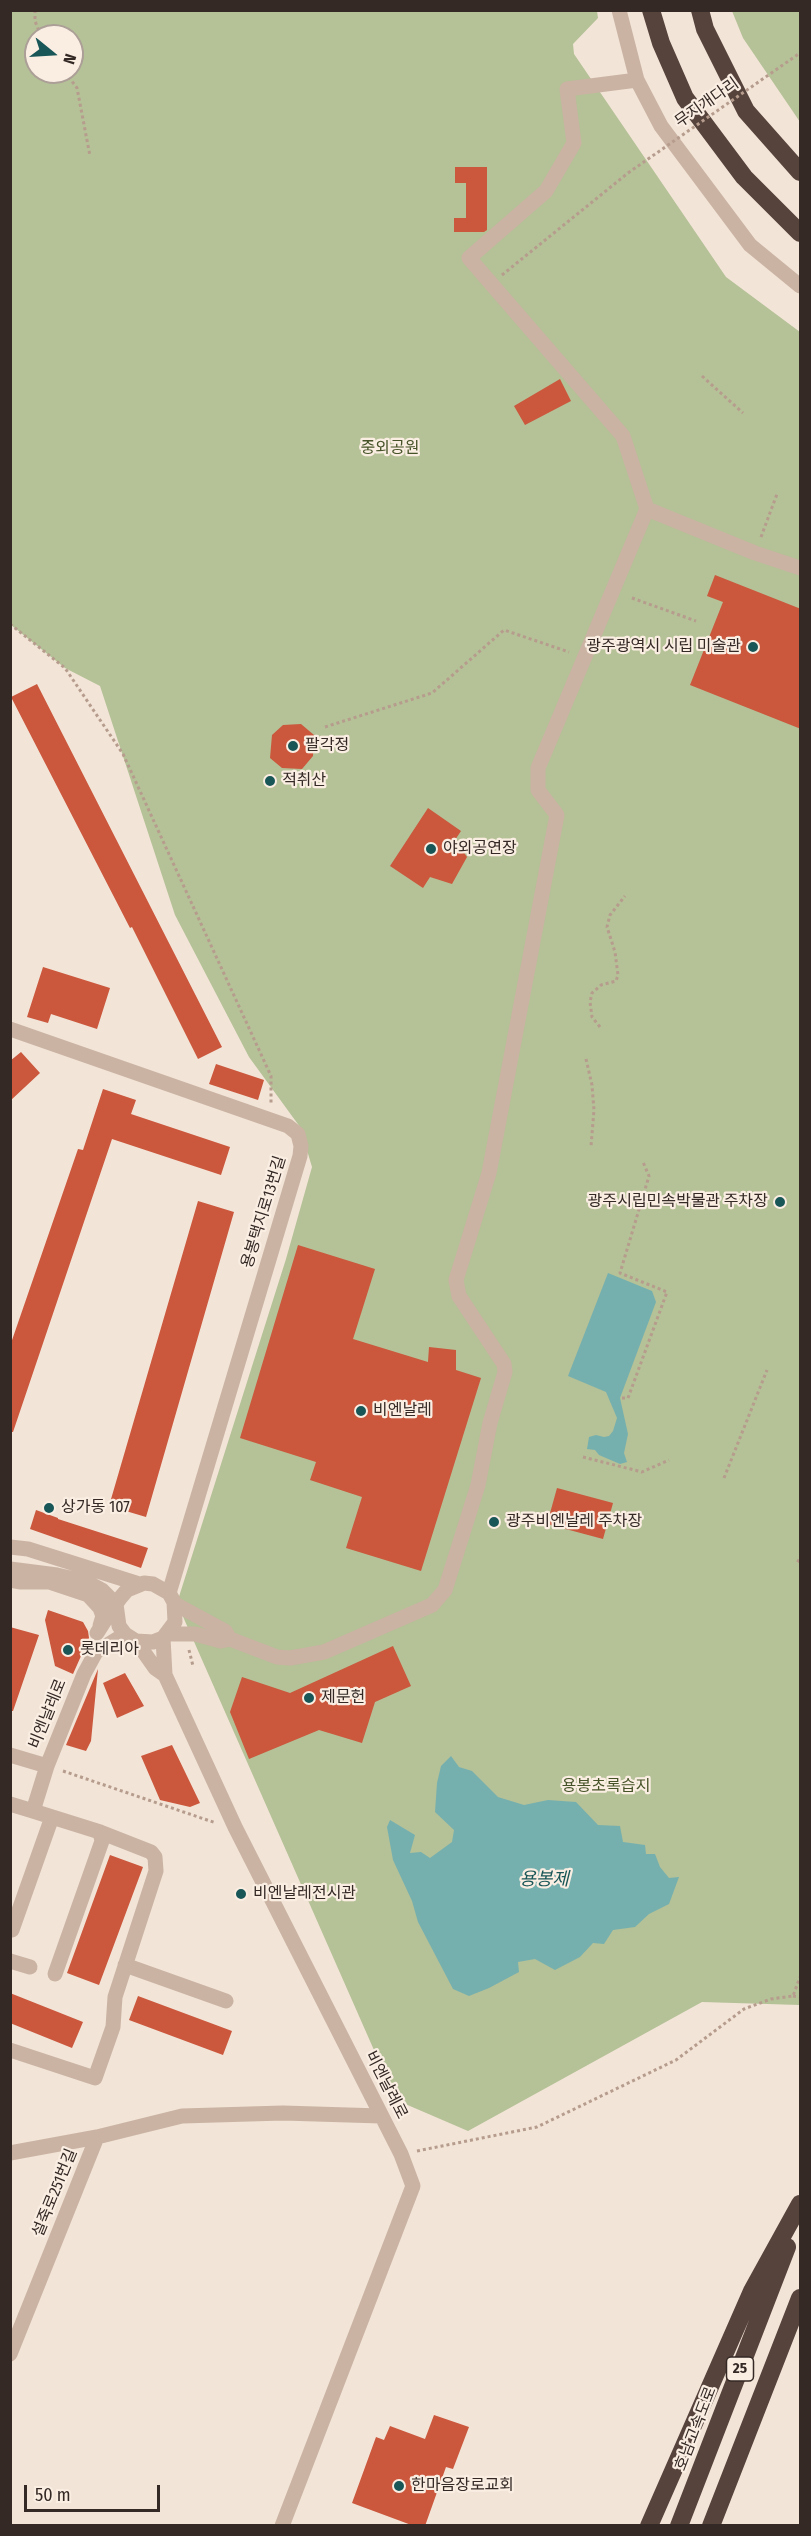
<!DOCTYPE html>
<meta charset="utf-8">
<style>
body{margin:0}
#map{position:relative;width:811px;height:2536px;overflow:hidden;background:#f2e4d7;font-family:"Fira Sans Condensed",sans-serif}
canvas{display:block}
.frame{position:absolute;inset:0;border:12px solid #342925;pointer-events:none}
.north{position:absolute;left:24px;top:24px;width:60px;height:60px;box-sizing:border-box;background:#faeee3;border:2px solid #ab9f97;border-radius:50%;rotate:108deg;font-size:16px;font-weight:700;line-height:24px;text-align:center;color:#342925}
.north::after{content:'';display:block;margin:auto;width:21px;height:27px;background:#195657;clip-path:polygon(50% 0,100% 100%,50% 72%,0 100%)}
.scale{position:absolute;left:24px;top:2485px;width:136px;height:27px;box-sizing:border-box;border:3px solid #342925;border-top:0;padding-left:8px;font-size:18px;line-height:21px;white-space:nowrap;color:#342925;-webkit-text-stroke:4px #faeee3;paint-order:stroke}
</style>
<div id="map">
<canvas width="811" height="2536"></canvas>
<div class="frame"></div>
<div class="north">N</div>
<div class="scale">50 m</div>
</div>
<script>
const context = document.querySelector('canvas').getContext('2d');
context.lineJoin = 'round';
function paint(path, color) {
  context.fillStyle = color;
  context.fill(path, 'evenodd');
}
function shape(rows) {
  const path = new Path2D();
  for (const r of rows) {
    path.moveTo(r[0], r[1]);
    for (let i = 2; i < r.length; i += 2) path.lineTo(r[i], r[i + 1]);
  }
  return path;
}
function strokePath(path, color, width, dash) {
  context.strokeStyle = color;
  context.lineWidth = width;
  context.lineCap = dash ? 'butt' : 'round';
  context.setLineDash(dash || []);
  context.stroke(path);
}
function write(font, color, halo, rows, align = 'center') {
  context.font = font + ' "Fira Sans Condensed","Noto Sans KR",sans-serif';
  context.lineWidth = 4.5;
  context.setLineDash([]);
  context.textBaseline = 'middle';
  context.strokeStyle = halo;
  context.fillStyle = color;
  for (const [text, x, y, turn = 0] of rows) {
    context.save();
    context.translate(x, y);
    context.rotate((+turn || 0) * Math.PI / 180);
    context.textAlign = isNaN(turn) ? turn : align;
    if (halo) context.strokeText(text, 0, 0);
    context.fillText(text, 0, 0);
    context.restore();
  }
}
const green = shape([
 [10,11,597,11,598,18,573,44,574,54,726,277,800,332,800,2005,702,2002,468,2131,396,2100,177,1603,286,1259,312,1167,300,1127,249,1057,175,915,100,686,65,668,11,625],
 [36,36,72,36,72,72,36,72],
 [732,11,800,11,800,122,743,38]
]);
const water = shape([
 [608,1273,652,1291,656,1302,620,1398,628,1434,624,1453,627,1462,620,1464,599,1455,595,1450,587,1449,589,1437,596,1435,604,1437,609,1436,613,1431,617,1418,606,1392,568,1376],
 [451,1756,459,1767,472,1771,498,1797,524,1805,548,1800,576,1802,598,1825,620,1826,623,1842,645,1845,646,1854,655,1854,660,1867,669,1878,679,1877,669,1904,649,1914,635,1927,613,1930,604,1944,593,1943,580,1957,555,1970,535,1959,518,1962,519,1972,489,1988,469,1996,453,1989,418,1922,412,1901,393,1860,387,1827,390,1820,415,1835,410,1853,421,1852,430,1858,452,1842,454,1830,435,1812,437,1783,441,1766]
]);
const building = shape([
 [455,167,487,167,487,230,484,232,454,232,454,218,466,218,466,183,455,183],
 [560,379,571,401,525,425,514,406],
 [715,575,801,609,801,729,690,685,723,602,707,596],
 [37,684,222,1047,198,1059,132,927,130,928,11,697],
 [301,724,314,735,313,756,302,769,282,768,270,758,272,735,283,725],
 [428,808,461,831,455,840,467,857,452,884,430,877,423,888,390,866],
 [43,967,110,988,97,1029,51,1014,48,1023,27,1017],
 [21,1052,40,1073,10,1101,10,1061],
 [216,1064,264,1080,258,1100,209,1084],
 [103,1089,136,1100,131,1114,230,1147,221,1175,112,1139,13,1432,10,1432,10,1346,78,1149,83,1150],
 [198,1201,234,1212,146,1517,109,1506],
 [298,1245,375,1269,353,1339,428,1362,429,1347,456,1350,456,1370,481,1378,421,1571,346,1548,362,1497,310,1480,316,1462,240,1438],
 [557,1488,613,1503,603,1539,547,1524],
 [36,1510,58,1518,58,1519,148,1548,141,1568,30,1529],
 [48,1610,83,1622,88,1631,89,1638,73,1674,55,1666,45,1620],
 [10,1627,39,1635,13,1711,10,1711],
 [393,1646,411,1686,375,1702,362,1743,319,1730,249,1759,230,1712,242,1677,290,1693],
 [98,1669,91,1741,86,1751,66,1745],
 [125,1673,144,1706,117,1718,103,1683],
 [172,1745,200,1803,190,1807,160,1800,141,1756],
 [110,1855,143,1867,99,1985,67,1973],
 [10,1993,83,2022,72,2048,10,2023],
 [138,1996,232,2031,223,2055,129,2020],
 [434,2415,469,2427,453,2469,446,2467,425,2526,414,2526,352,2503,376,2437,384,2440,390,2426,425,2439]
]);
const path = shape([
 [35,10,35,21,41,36],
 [65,72,77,88,90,156],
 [502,275,628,173],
 [702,376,743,413],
 [761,537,777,494],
 [632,598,696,621],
 [10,624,65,668,123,754,271,1076,271,1104],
 [325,727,432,693,504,630,569,652],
 [600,1027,592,1017,590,1002,592,993,601,985,616,981,618,975,615,952,607,927,610,915,625,896],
 [586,1059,592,1085,594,1110,591,1146],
 [622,1398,628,1398,667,1292,620,1273,649,1176,643,1162],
 [583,1457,642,1472,669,1460],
 [724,1478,767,1370],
 [797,1560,800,1562],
 [189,1650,193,1666],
 [63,1771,216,1823],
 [793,1996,800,1997],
 [417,2151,537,2127,676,2060,744,2009,771,1999,793,1996,800,1977]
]);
const minor = shape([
 [619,10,637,80,661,126,750,245,800,286],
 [647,509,755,553,800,568],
 [10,1029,288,1126,298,1134,301,1146,300,1156,169,1593],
 [10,1547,28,1549,139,1584],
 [10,1569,57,1575,87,1582,102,1590,116,1604],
 [10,1580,21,1582,49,1582,88,1595,100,1608,103,1616,100,1626],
 [175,1604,225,1631,230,1639],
 [97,1633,109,1614,121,1597,127,1590,144,1583,153,1584,169,1593,174,1602,175,1622,163,1638,153,1642,136,1641,125,1634,119,1626,116,1604],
 [166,1634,195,1634,221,1641,230,1639,277,1657,290,1658,324,1652,432,1605,445,1590,478,1485,490,1423,505,1372,504,1364,459,1296,456,1280,489,1173,557,815,538,790,538,768,647,509,623,436,469,258,546,191,574,143,567,89,637,80],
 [163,1638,165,1675,235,1827,401,2154,413,2186,282,2526],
 [136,1641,155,1668,165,1675],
 [10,1755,47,1766,84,1674,96,1652,125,1634],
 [47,1766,33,1811,100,1832,102,1841,55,1974],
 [10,1804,33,1811],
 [12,1930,52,1817],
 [10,1961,30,1967],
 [125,1965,226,2001],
 [10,2050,95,2078,113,2027,115,1997,156,1871,155,1857,151,1852,100,1832],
 [10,2153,97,2137,182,2116,283,2113,381,2116],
 [10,2354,97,2137]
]);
const highway = shape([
 [651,10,661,43,685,98,744,177,800,233],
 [700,10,705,29,746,111,800,172],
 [649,2526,752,2291,800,2204],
 [679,2526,787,2247],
 [711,2526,800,2298]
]);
const pathBridge = shape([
 [628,173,800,53]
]);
const markers = [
 [753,647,6,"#195657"],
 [293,746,6,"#195657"],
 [270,781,6,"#195657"],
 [431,849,6,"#195657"],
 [780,1202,6,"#195657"],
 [361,1411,6,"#195657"],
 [49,1508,6,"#195657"],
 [494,1522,6,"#195657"],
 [68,1650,6,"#195657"],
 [309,1698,6,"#195657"],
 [241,1894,6,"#195657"],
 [399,2486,6,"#195657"]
];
const shields = [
 [740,2369,27]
];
const shieldNames = [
 ["25",740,2369]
];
const streetNames = [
 ["무지개다리",707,103,-35],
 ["용봉택지로13번길",264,1212,-73],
 ["비엔날레로",48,1714,-68],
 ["비엔날레로",386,2085,63],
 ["설죽로251번길",55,2193,-68],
 ["호남고속도로",696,2429,-69]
];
const parkNames = [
 ["중외공원",390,449],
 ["용봉초록습지",606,1787]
];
const poiNames = [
 ["광주광역시 시립 미술관",741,647,"right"],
 ["팔각정",305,746],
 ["적취산",282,781],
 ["야외공연장",443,849],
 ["광주시립민속박물관 주차장",768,1202,"right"],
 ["비엔날레",373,1411],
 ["상가동 107",61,1508],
 ["광주비엔날레 주차장",506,1522],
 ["롯데리아",80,1650],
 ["제문헌",321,1698],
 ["비엔날레전시관",253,1894],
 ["한마음장로교회",411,2486]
];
const waterNames = [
 ["용봉제",544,1880]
];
paint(green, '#b5c197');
paint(water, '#75b0af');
paint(building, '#cb573c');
strokePath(path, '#b69c8d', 3, [3, 3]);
strokePath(minor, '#cab3a3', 15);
strokePath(highway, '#56433c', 18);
strokePath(pathBridge, '#b69c8d', 3, [3, 3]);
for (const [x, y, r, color] of markers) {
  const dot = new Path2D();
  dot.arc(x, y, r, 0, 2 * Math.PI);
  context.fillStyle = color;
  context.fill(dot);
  strokePath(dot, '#faeee3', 2);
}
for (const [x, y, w] of shields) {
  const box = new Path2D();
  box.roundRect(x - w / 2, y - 12, w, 24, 4.5);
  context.fillStyle = '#faeee3';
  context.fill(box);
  strokePath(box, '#342925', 1.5);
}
write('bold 15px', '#342925', null, shieldNames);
write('16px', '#342925', '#faeee3', streetNames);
write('16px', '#465328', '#faeee3', parkNames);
write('16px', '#342925', '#faeee3', poiNames, 'left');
write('italic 18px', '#195657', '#faeee3', waterNames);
</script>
